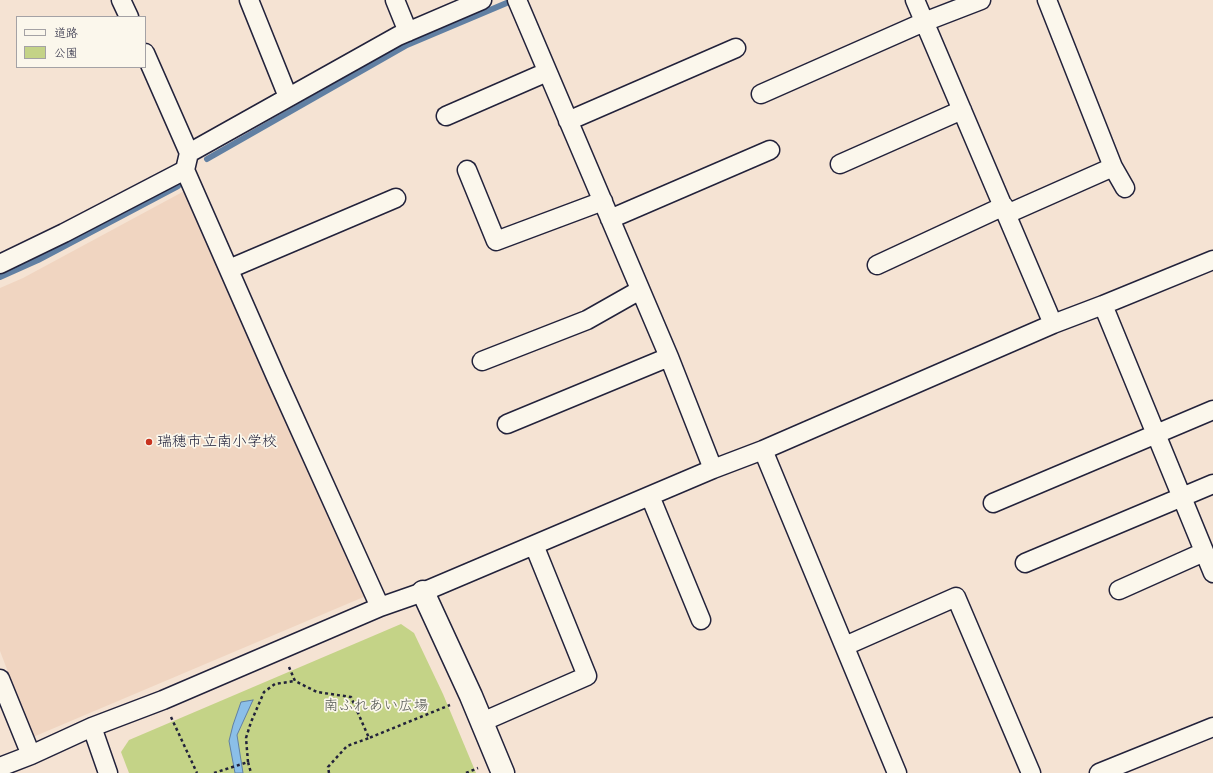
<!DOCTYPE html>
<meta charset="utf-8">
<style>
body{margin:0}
#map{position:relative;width:1213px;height:773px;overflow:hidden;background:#f5e3d3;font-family:"Patrick Hand","Klee One",sans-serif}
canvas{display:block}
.legend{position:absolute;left:16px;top:16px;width:130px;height:52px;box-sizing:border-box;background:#fbf7ec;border:1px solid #a4a2a5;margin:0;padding:5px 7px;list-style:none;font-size:12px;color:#22223b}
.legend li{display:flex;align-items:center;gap:8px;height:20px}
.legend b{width:20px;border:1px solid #a4a2a5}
</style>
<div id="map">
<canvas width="1213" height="773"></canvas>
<ul class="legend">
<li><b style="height:5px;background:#fbf7ec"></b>道路</li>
<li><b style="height:11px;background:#c4d387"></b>公園</li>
</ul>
</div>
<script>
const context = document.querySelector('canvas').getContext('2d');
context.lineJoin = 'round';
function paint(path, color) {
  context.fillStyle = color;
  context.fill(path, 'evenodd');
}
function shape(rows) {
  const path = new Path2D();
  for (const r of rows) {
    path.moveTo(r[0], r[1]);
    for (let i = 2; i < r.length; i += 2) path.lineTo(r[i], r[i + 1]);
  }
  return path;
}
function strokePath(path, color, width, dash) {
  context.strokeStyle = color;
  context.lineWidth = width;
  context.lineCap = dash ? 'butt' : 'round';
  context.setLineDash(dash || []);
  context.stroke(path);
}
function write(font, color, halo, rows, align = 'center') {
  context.font = font + ' "Patrick Hand","Klee One",sans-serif';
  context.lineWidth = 3.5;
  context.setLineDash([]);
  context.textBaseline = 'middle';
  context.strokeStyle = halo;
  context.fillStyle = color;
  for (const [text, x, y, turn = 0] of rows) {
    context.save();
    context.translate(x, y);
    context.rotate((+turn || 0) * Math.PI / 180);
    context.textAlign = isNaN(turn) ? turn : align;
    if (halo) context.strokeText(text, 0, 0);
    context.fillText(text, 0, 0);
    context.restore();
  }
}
const built = shape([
 [188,189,366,596,33,737,0,651,0,288,23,278]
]);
const green = shape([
 [401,624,414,633,443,694,476,773,129,773,121,752,129,740]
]);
const water = shape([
 [253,700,237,735,243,773,235,773,229,741,233,725,241,702,253,700]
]);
const stream = shape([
 [207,159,407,45,509,2],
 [0,277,38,260,178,186]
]);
const path = shape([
 [289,667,295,681,317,692,351,697,369,738,450,705],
 [171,717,197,773],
 [248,762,246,738,251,722,264,692,275,684,295,681],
 [214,773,248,762,251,773],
 [329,773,328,767,347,746,369,738],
 [466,773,478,768]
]);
const street = shape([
 [121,0,129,17],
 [249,0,288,97],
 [395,0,408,32],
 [517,0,669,357,713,469],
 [915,0,1053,324],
 [1047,0,1113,167,1125,188],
 [145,53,189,153,185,170,276,377,380,607],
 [761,94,924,22,981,0],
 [446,116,547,72],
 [568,121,736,48],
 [189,153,398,36,482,0],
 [840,164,962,110],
 [467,170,496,241,603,201],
 [1007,214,1113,167],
 [610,219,770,150],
 [0,264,64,233,185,170],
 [877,265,1004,206],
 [229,269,396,198],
 [1103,305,1213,573],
 [482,361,587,320,640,290],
 [507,424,669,357],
 [763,450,897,773],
 [650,496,701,620],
 [993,503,1213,410],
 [1025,563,1213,484],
 [1119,590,1204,552],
 [845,646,956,597,1031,773],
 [0,679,31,755],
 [482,722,587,676,534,545],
 [92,727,108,773],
 [0,767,31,755,92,727,163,700,380,607,423,592,713,469,763,450,1053,324,1103,305,1213,260],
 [1099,773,1213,727]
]);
const secondary = shape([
 [423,592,471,696,503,773]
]);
const markers = [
 [149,442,4,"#c8321e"]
];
const poiNames = [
 ["瑞穂市立南小学校",157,442]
];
const parkNames = [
 ["南ふれあい広場",376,706]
];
paint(built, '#f0d5c1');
paint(green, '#c4d387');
paint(water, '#8bbfe8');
strokePath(water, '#6180a3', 1);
strokePath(stream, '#6180a3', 6);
strokePath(street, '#22223b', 21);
strokePath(secondary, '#22223b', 25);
strokePath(path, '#22223b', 2.5, [3, 3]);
strokePath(street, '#fbf7ec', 18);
strokePath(secondary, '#fbf7ec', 22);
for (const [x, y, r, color] of markers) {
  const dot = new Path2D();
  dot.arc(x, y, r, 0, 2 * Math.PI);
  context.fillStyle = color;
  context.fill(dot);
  strokePath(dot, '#fbf7ec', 1.5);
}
write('15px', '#22223b', '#fbf7ec', poiNames, 'left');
write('15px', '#535752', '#fbf7ec', parkNames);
</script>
